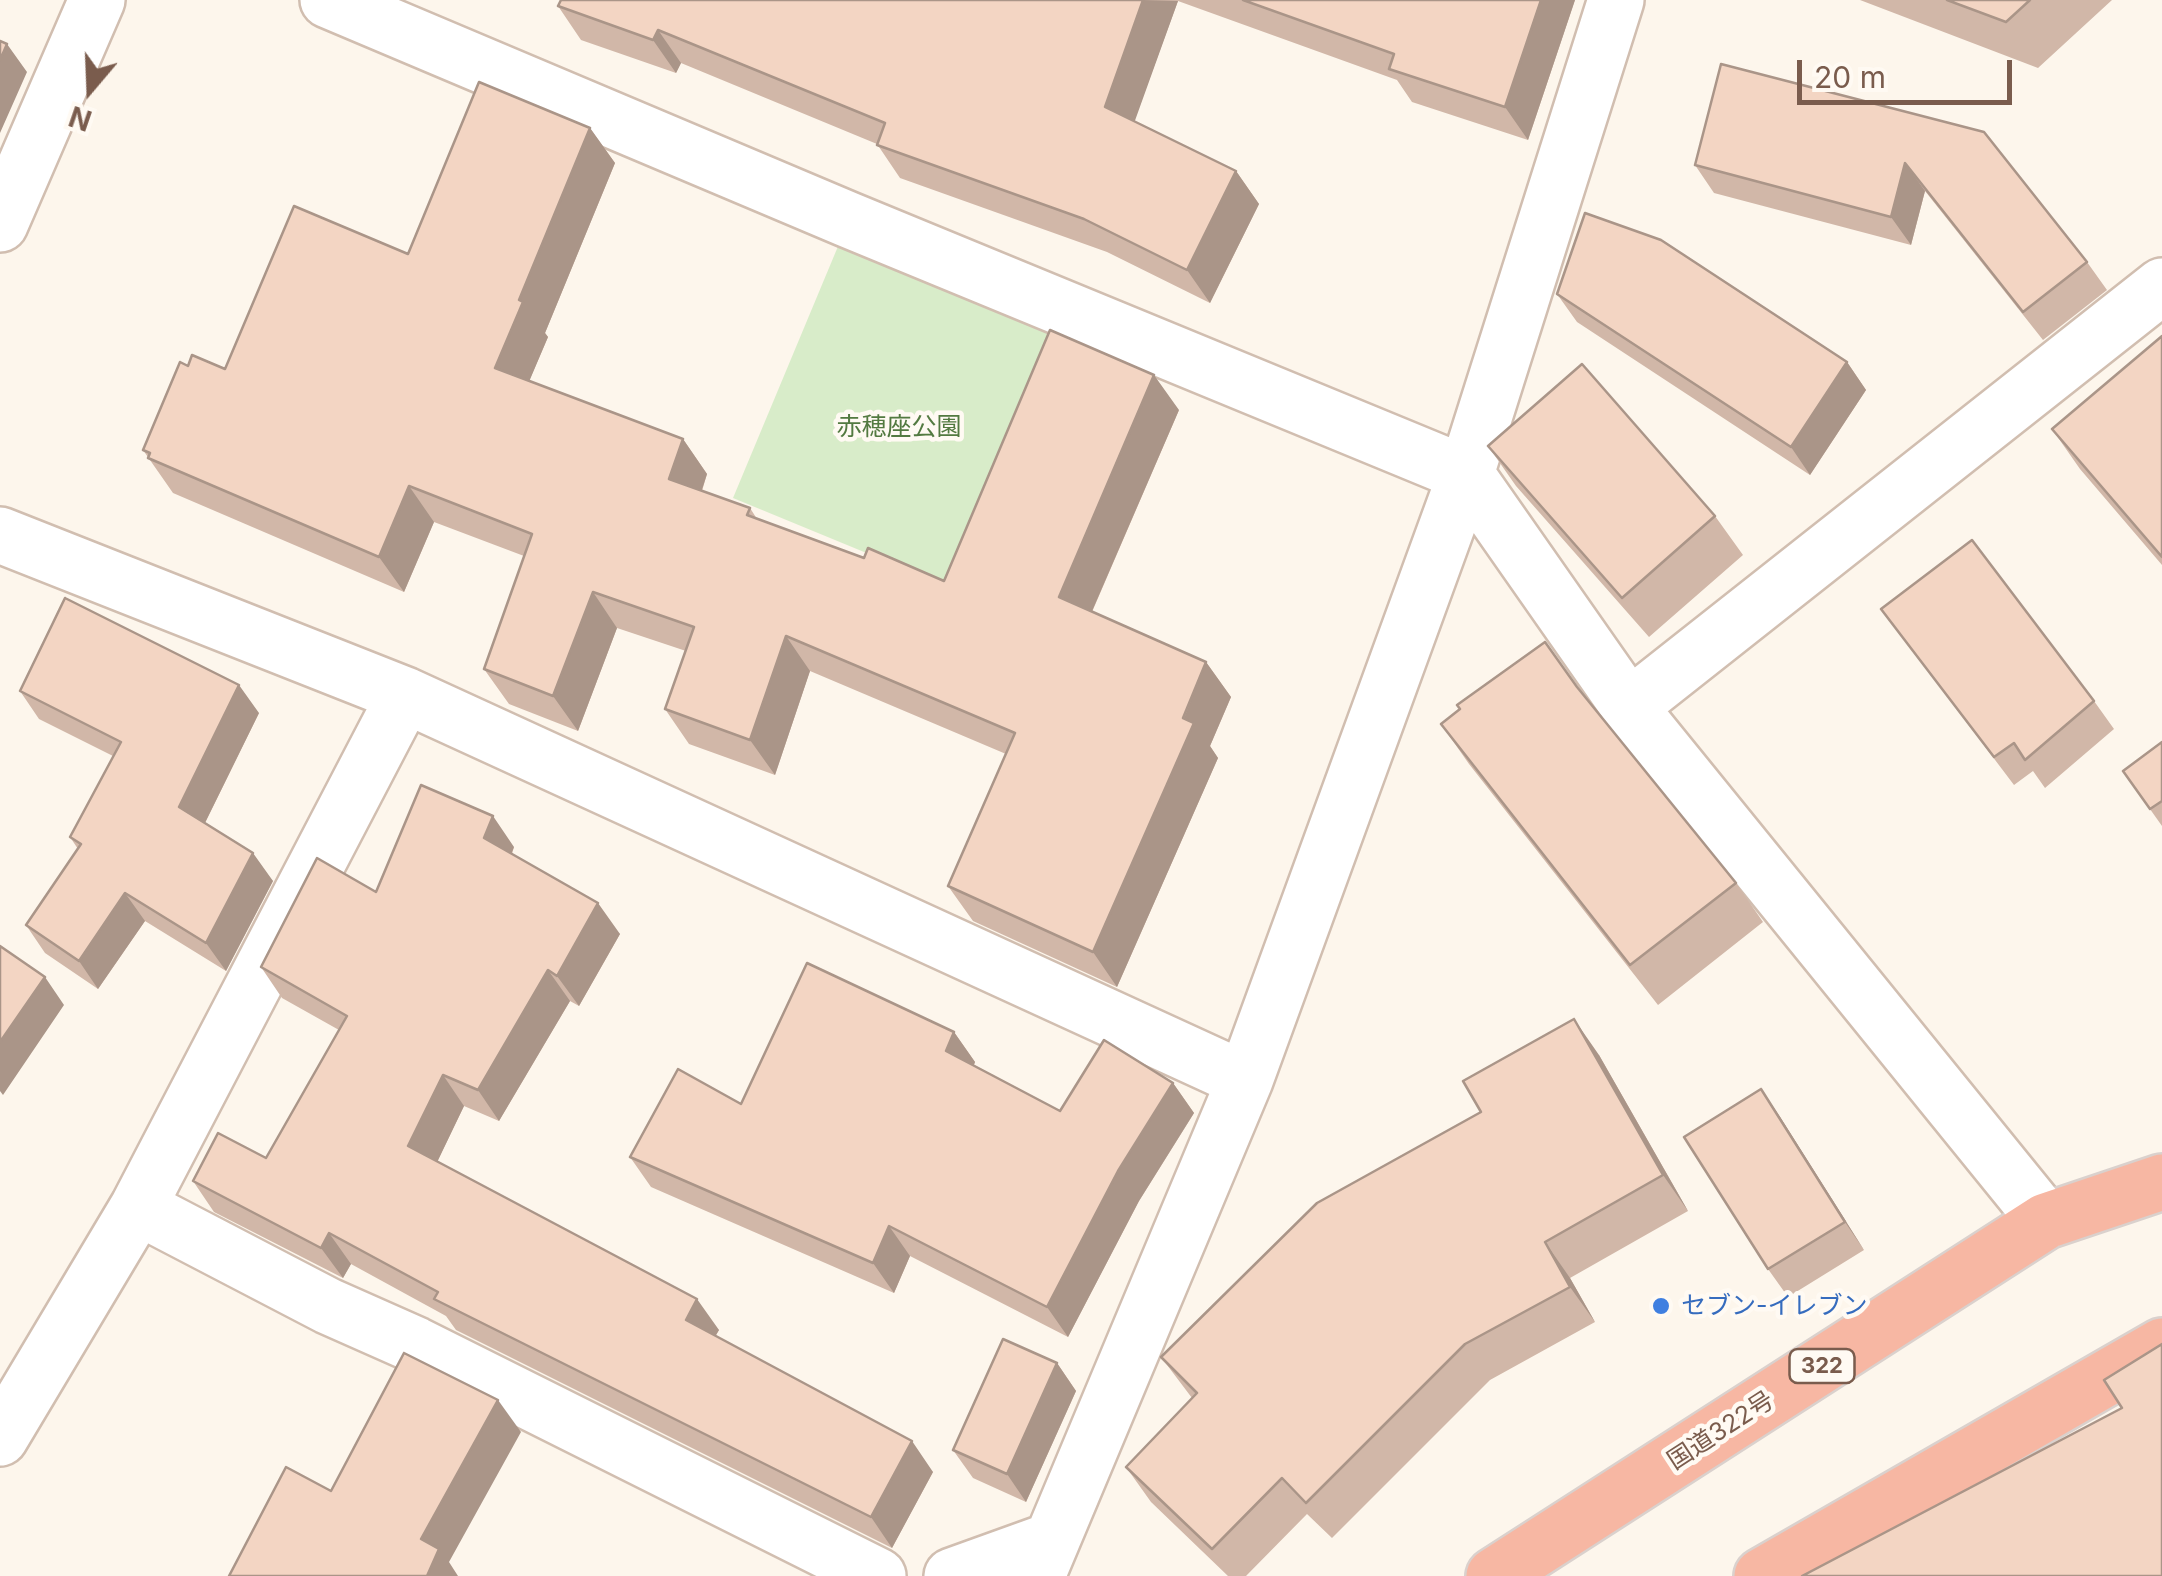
<!DOCTYPE html>
<meta charset="utf-8">
<style>
body{margin:0}
#map{position:relative;width:2162px;height:1576px;overflow:hidden;background:#fdf6ec;font-family:Inter,sans-serif}
canvas{display:block}
.north{position:absolute;left:40px;top:40px;width:100px;height:100px;-webkit-text-stroke:8px #fffaf3;paint-order:stroke;rotate:199deg;font-size:28px;font-weight:700;line-height:40px;text-align:center;color:#7a5c4d}
.north::after{content:'';display:block;margin:auto;width:35px;height:45px;background:#7a5c4d;clip-path:polygon(50% 0,100% 100%,50% 72%,0 100%)}
.scale{position:absolute;left:1797px;top:60px;width:215px;height:45px;box-sizing:border-box;border:5px solid #7a5c4d;border-top:0;padding-left:12px;font-size:30px;line-height:35px;white-space:nowrap;color:#7a5c4d;-webkit-text-stroke:8px #fffaf3;paint-order:stroke}
</style>
<div id="map">
<canvas width="2162" height="1576"></canvas>
<div class="north">N</div>
<div class="scale">20 m</div>
</div>
<script>
const context = document.querySelector('canvas').getContext('2d');
context.lineJoin = 'round';
function paint(path, color) {
  context.fillStyle = color;
  context.fill(path, 'evenodd');
}
function shape(rows) {
  const path = new Path2D();
  for (const r of rows) {
    path.moveTo(r[0], r[1]);
    for (let i = 2; i < r.length; i += 2) path.lineTo(r[i], r[i + 1]);
  }
  return path;
}
function strokePath(path, color, width, dash) {
  context.strokeStyle = color;
  context.lineWidth = width;
  context.lineCap = dash ? 'butt' : 'round';
  context.setLineDash(dash || []);
  context.stroke(path);
}
function write(font, color, halo, rows, align = 'center') {
  context.font = font + ' Inter,"Noto Sans JP",sans-serif';
  context.lineWidth = 9;
  context.setLineDash([]);
  context.textBaseline = 'middle';
  context.strokeStyle = halo;
  context.fillStyle = color;
  for (const [text, x, y, turn = 0] of rows) {
    context.save();
    context.translate(x, y);
    context.rotate((+turn || 0) * Math.PI / 180);
    context.textAlign = isNaN(turn) ? turn : align;
    if (halo) context.strokeText(text, 0, 0);
    context.fillText(text, 0, 0);
    context.restore();
  }
}
const green = shape([
 [849,220,1083,317,966,594,733,498]
]);
const street = shape([
 [328,0,849,220,1466,474,1629,707,2046,1221],
 [0,224,97,0],
 [0,535,405,695,1245,1080],
 [1629,707,2162,286],
 [138,1207,328,1306,416,1345,878,1576],
 [0,1438,138,1207,405,695],
 [952,1576,1052,1540],
 [1037,1576,1245,1080,1466,474,1616,0]
]);
const highway = shape([
 [1494,1576,2046,1221,2162,1182],
 [1762,1576,2162,1346]
]);
const wall = shape([
 [561,0,1575,0,1528,140,1412,102,1397,80,1178,1,1134,121,1236,171,1259,204,1210,303,1107,252,900,178,877,144,681,63,676,73,581,40,558,6],
 [1860,0,2112,0,2038,68],
 [1721,64,2087,262,2107,290,2043,340,1925,191,1911,245,1714,193,1695,165],
 [590,128,615,163,545,333,548,337,529,381,683,439,707,474,702,491,750,508,757,519,864,558,944,581,1179,410,1092,612,1206,662,1231,697,1210,746,1218,758,1117,987,973,921,948,886,1006,754,810,671,775,775,689,744,665,709,686,651,617,628,578,731,509,704,484,669,524,556,434,522,404,592,173,493,143,450,188,366,225,369,408,254],
 [1557,294,1847,362,1866,390,1810,475,1577,322],
 [2162,336,2162,565,2080,469,2052,429],
 [1488,446,1715,516,1743,555,1649,637,1516,486],
 [1881,609,2094,701,2114,729,2045,788,2033,771,2014,785],
 [1577,687,1736,883,1763,922,1658,1005,1469,764,1441,724],
 [20,691,259,713,205,823,273,881,226,971,145,921,98,989,45,953,26,925,78,849,70,837,113,756,39,719],
 [2162,742,2162,826,2123,771],
 [514,847,512,854,620,934,579,1006,570,1001,499,1121,464,1106,437,1162,719,1330,715,1336,933,1472,892,1548,456,1330,446,1316,351,1264,343,1278,214,1212,193,1181,266,1158,339,1030,282,998,261,967,376,892],
 [954,1032,975,1062,974,1065,1060,1111,1173,1083,1194,1113,1139,1201,1068,1337,910,1256,894,1293,651,1187,630,1157,741,1104],
 [1599,1055,1688,1211,1570,1278,1595,1322,1490,1380,1332,1538,1307,1514,1246,1576,1228,1576,1151,1502,1126,1467,1192,1398,1161,1357],
 [1761,1089,1780,1117,1864,1250,1788,1297,1768,1269],
 [1057,1363,1076,1391,1026,1502,973,1478,953,1450]
]);
const shadedWall = shape([
 [1143,0,1178,1,1128,140,1105,107],
 [1541,0,1575,0,1528,140,1505,107],
 [658,30,681,63,676,73,653,40],
 [7,44,27,72,0,133,0,60],
 [590,128,615,163,545,333,548,337,520,403,495,368,519,300],
 [1905,163,1925,191,1911,245,1891,217],
 [1236,171,1259,204,1210,303,1187,270],
 [1847,362,1866,390,1810,475,1791,447],
 [1154,375,1179,410,1083,632,1059,597],
 [683,439,707,474,694,514,669,479],
 [409,486,434,522,404,592,379,557],
 [593,592,617,628,578,731,553,696],
 [786,636,810,671,775,775,750,740],
 [1206,662,1231,697,1210,746,1218,758,1117,987,1093,952],
 [239,685,259,713,199,835,179,807],
 [493,816,514,847,505,869,484,838],
 [253,853,273,881,226,971,206,943],
 [125,893,145,921,98,989,79,961],
 [598,903,620,934,579,1006,557,976],
 [548,970,570,1001,499,1121,478,1090],
 [45,977,64,1005,3,1095,0,1091,0,1042],
 [1574,1019,1599,1055,1688,1211,1663,1175],
 [954,1032,975,1062,967,1081,946,1051],
 [443,1075,464,1106,430,1177,408,1146],
 [1173,1083,1194,1113,1139,1201,1068,1337,1047,1307,1118,1171],
 [1761,1089,1780,1117,1864,1250,1845,1222],
 [889,1226,910,1256,894,1293,873,1263],
 [329,1233,351,1264,343,1278,321,1248],
 [1545,1242,1570,1278,1595,1322,1570,1287],
 [697,1299,719,1330,707,1351,686,1320],
 [1057,1363,1076,1391,1026,1502,1007,1474],
 [498,1400,521,1432,449,1562,458,1576,427,1576,421,1539],
 [912,1441,933,1472,892,1548,871,1517]
]);
const building = shape([
 [561,0,1143,0,1105,107,1236,171,1187,270,1084,219,877,145,885,123,658,30,653,40,558,6,561,0],
 [1243,0,1541,0,1505,107,1389,69,1394,54,1243,0],
 [1947,0,2030,0,2006,22,1947,0],
 [0,41,7,44,0,60,0,41],
 [1721,64,1984,132,2087,262,2023,312,1905,163,1891,217,1695,165,1721,64],
 [479,82,590,128,519,300,523,302,495,368,683,439,669,479,750,508,747,515,864,558,868,548,944,581,1050,330,1154,375,1059,597,1206,662,1183,718,1194,723,1093,952,948,886,1015,733,786,636,750,740,665,709,694,627,593,592,553,696,484,669,532,534,409,486,379,557,148,458,150,453,143,450,180,362,188,366,192,355,225,369,294,206,408,254,479,82],
 [1585,213,1661,240,1847,362,1791,447,1557,294,1585,213],
 [2162,336,2162,557,2052,429,2162,336],
 [1582,364,1715,516,1622,598,1488,446,1582,364],
 [1972,540,2094,701,2025,760,2014,743,1994,757,1881,609,1972,540],
 [65,598,239,685,179,807,253,853,206,943,125,893,79,961,26,925,81,844,70,837,121,742,20,691,65,598],
 [1545,642,1577,687,1736,883,1630,965,1441,724,1460,709,1457,705,1545,642],
 [2162,742,2162,801,2150,809,2123,771,2162,742],
 [421,785,493,816,484,838,598,903,557,976,548,970,478,1090,443,1075,408,1146,697,1299,686,1320,912,1441,871,1517,434,1299,438,1292,329,1233,321,1248,193,1181,218,1133,266,1158,347,1016,261,967,317,858,376,892,421,785],
 [0,946,45,977,0,1042,0,946],
 [807,963,954,1032,946,1051,1060,1111,1104,1040,1173,1083,1118,1171,1047,1307,889,1226,873,1263,630,1157,678,1069,741,1104,807,963],
 [1574,1019,1663,1175,1545,1242,1570,1287,1465,1344,1306,1503,1282,1478,1212,1549,1126,1467,1197,1393,1161,1357,1317,1203,1481,1112,1463,1081,1574,1019],
 [1761,1089,1845,1222,1768,1269,1684,1137,1761,1089],
 [1003,1339,1057,1363,1007,1474,953,1450,1003,1339],
 [2162,1344,2162,1576,1802,1576,2122,1408,2104,1380,2162,1344],
 [404,1353,498,1400,421,1539,439,1549,427,1576,229,1576,286,1467,331,1491,404,1353]
]);
const markers = [
 [1661,1306,10,"#3f7fe0"]
];
const shields = [
 [1822,1366,65]
];
const shieldNames = [
 ["322",1822,1366]
];
const parkNames = [
 ["赤穂座公園",899,427]
];
const shopNames = [
 ["セブン-イレブン",1681,1306]
];
const streetNames = [
 ["国道322号",1721,1431,-33]
];
paint(green, '#d8ecc9');
strokePath(street, '#d1beb0', 60);
strokePath(highway, '#dad1cd', 60);
strokePath(street, '#fff', 55);
strokePath(highway, '#f7b7a3', 55);
paint(wall, '#d1b7a8');
paint(shadedWall, '#aa9588');
paint(building, '#f3d5c3');
strokePath(building, '#aa9588', 2.5);
for (const [x, y, r, color] of markers) {
  const dot = new Path2D();
  dot.arc(x, y, r, 0, 2 * Math.PI);
  context.fillStyle = color;
  context.fill(dot);
  strokePath(dot, '#fffaf3', 4);
}
for (const [x, y, w] of shields) {
  const box = new Path2D();
  box.roundRect(x - w / 2, y - 17, w, 34, 8);
  context.fillStyle = '#fffaf3';
  context.fill(box);
  strokePath(box, '#7a5c4d', 2.5);
}
write('bold 22px', '#7a5c4d', null, shieldNames);
write('25px', '#537a41', '#fffaf3', parkNames);
write('25px', '#366cbe', '#fffaf3', shopNames, 'left');
write('25px', '#7a5c4d', '#fffaf3', streetNames);
</script>
